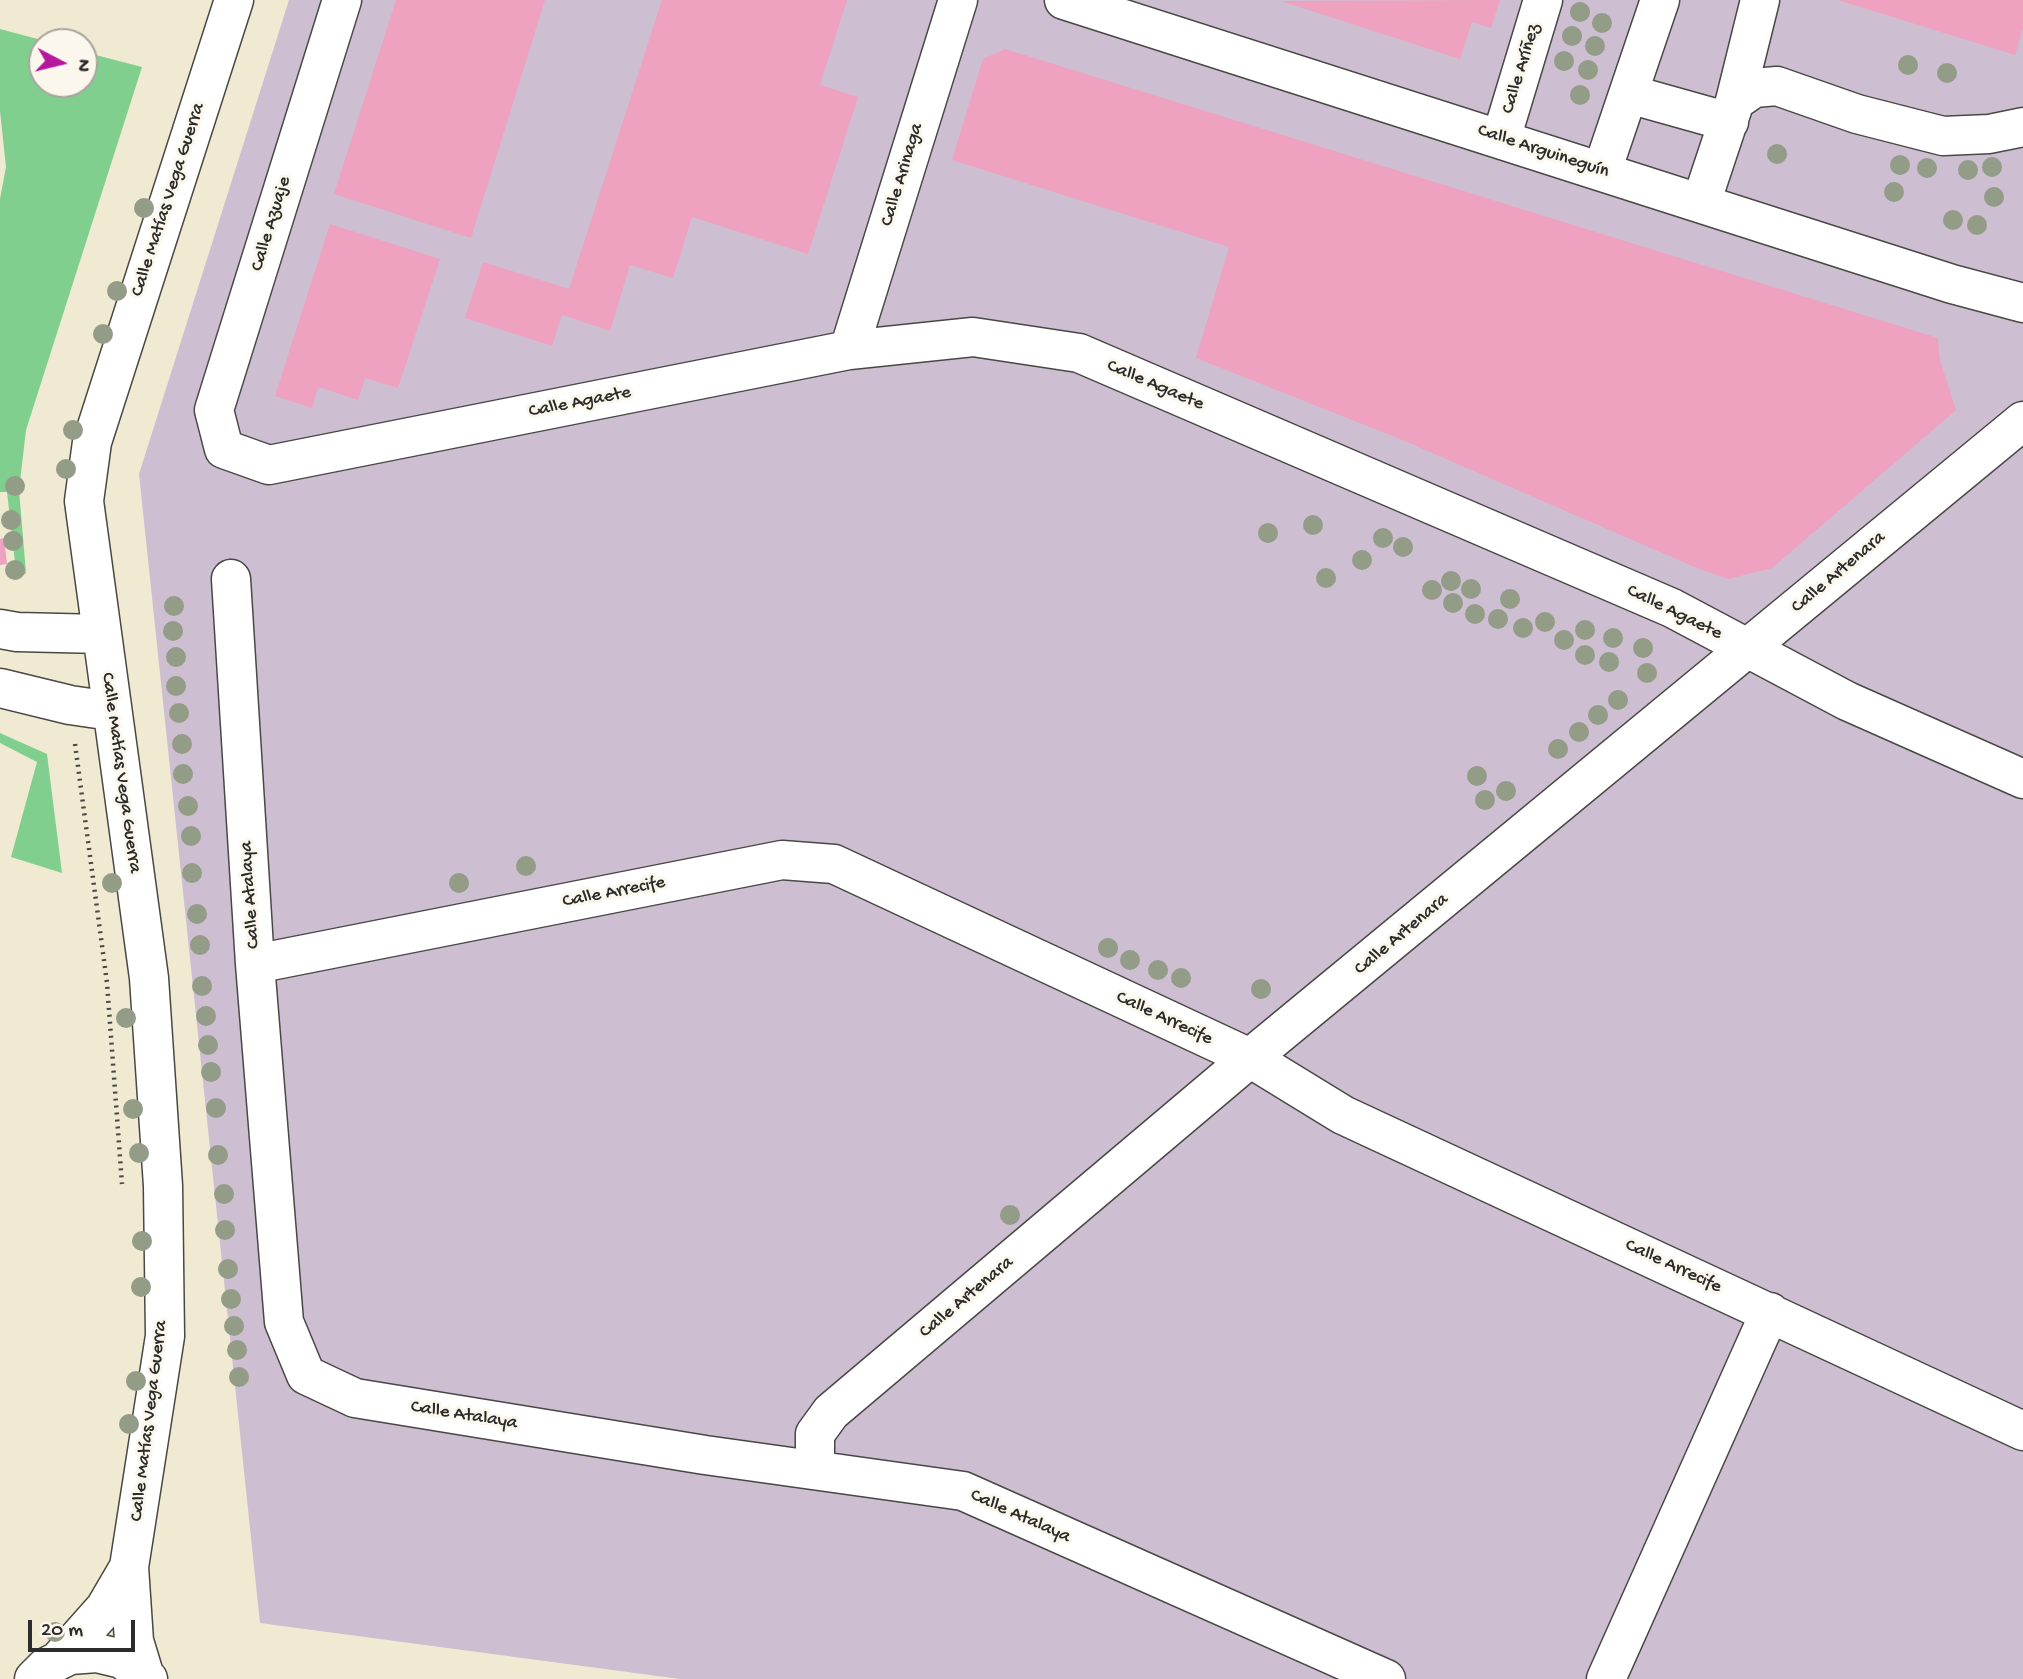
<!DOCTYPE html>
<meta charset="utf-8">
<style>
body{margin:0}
#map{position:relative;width:2023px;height:1679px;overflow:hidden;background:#f1ead2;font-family:"Gochi Hand",sans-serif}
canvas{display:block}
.north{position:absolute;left:28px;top:28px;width:70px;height:70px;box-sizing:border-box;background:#fbf7ec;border:2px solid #a8a59f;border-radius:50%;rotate:97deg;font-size:19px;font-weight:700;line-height:28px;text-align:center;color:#2b2b2b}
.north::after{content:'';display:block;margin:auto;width:24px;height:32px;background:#b5179e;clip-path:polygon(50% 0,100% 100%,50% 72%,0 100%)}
.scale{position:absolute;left:28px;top:1620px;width:107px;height:32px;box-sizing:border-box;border:4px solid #2b2b2b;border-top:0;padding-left:9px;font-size:21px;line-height:24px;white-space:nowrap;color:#2b2b2b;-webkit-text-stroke:5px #fbf7ec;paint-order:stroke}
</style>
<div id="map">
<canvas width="2023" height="1679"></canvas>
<div class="north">N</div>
<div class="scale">20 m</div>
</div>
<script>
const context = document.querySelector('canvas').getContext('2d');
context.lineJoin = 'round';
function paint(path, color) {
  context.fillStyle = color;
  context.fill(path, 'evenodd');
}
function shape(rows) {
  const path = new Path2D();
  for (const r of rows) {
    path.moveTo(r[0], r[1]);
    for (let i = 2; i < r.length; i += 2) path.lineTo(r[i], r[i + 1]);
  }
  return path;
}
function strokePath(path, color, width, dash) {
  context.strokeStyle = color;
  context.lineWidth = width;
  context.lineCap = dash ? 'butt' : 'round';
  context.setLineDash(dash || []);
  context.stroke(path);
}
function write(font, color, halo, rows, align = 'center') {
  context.font = font + ' "Gochi Hand",sans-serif';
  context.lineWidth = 6;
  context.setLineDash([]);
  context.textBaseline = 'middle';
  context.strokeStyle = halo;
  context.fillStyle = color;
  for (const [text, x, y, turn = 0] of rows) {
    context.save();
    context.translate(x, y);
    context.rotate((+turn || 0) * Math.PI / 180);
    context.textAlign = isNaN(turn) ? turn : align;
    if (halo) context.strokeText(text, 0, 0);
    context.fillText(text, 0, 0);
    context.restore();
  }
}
const industrial = shape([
 [289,0,2023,0,2023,1679,680,1679,260,1623,139,474]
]);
const green = shape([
 [0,29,49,42,42,42,42,84,84,84,84,52,142,67,26,430,19,490,26,573,17,580,7,492,0,492,0,199,6,167,0,111],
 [0,733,47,754,62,873,11,857,37,762,0,743]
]);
const building = shape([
 [396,0,545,0,471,238,334,194],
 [662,0,847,0,820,85,858,97,808,254,692,217,673,278,630,265,610,331,562,315,552,346,465,318,483,262,569,289],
 [1500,0,1491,28,1472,22,1460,59,1281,1],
 [1838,0,2023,0,2023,28,2015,55],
 [1005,49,1938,338,1939,357,1956,410,1772,568,1728,579,1697,568,1400,439,1196,358,1229,247,952,160,983,59],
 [330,224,440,259,398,388,365,378,358,400,318,387,312,408,275,396],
 [4,538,7,564,0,565,0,539]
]);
const path = shape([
 [75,744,107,983,122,1184]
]);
const minor = shape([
 [342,0,214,410,224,449,269,465,849,350,973,337,1079,353,1672,608,1847,701,2023,779],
 [1064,0,1952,284,2023,303],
 [1629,94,1729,122],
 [1735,101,1760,0],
 [1501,139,1543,0],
 [1602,171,1660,0],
 [1701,203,1735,101,1754,88,1777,86,1857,114,1943,136,1989,134,2023,127],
 [849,350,958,0],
 [231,579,255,964,284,1322,306,1375,355,1398,705,1455,963,1491,1386,1679],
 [0,629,17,632,101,634],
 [0,688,70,705,111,711],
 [255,964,782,860,834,864,1250,1058,1343,1115,2023,1431],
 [815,1468,815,1434,831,1412,1250,1058,2023,421],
 [58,1661,105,1608,129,1567],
 [144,1674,134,1641,129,1567,165,1336,163,1186,149,978,84,501,92,442,234,0],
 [34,1679,46,1667,70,1655,97,1653,122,1659,148,1679],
 [1606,1679,1770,1312]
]);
const trees = [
 [1580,12],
 [1602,23],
 [1572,36],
 [1595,46],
 [1564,61],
 [1908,65],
 [1588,70],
 [1947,73],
 [1580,95],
 [1777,154],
 [1900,165],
 [1992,167],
 [1927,168],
 [1968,170],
 [1894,192],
 [1994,197],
 [144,208],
 [1953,220],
 [1977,225],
 [117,291],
 [103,334],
 [73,430],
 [66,469],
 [15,486],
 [11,520],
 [1313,525],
 [1268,533],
 [1383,538],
 [13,541],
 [1403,547],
 [1362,560],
 [15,570],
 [1326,578],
 [1451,581],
 [1471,589],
 [1432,590],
 [1510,599],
 [1453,603],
 [174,606],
 [1475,614],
 [1498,619],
 [1545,622],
 [1523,628],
 [1585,630],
 [173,631],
 [1613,638],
 [1564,640],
 [1643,648],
 [1585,655],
 [176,657],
 [1609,662],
 [1647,673],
 [176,686],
 [1618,700],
 [179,713],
 [1598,715],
 [1579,732],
 [182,744],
 [1558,749],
 [183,774],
 [1477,776],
 [1506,791],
 [1485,800],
 [188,806],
 [191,836],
 [526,866],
 [192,873],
 [112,883],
 [459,883],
 [197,914],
 [200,945],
 [1108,948],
 [1130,960],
 [1158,970],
 [1181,978],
 [202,986],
 [1261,989],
 [206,1016],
 [126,1018],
 [208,1045],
 [211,1072],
 [216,1108],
 [133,1109],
 [139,1153],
 [218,1155],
 [224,1194],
 [1010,1215],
 [225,1230],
 [142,1241],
 [228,1269],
 [141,1287],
 [231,1299],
 [234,1326],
 [237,1350],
 [239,1377],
 [136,1381],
 [129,1424],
 [55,1632]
];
const streetNames = [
 ["Calle Aríñez",1522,69,-73],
 ["Calle Arguineguín",1543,152,18],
 ["Calle Arinaga",903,175,-73],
 ["Calle Matías Vega Guerra",169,200,-72],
 ["Calle Azuaje",272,224,-73],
 ["Calle Agaete",1155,386,23],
 ["Calle Agaete",580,403,-11],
 ["Calle Artenara",1839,573,-40],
 ["Calle Agaete",1674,613,26],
 ["Calle Matías Vega Guerra",120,773,82],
 ["Calle Arrecife",614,893,-11],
 ["Calle Atalaya",251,895,-94],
 ["Calle Artenara",1402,935,-40],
 ["Calle Arrecife",1164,1019,25],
 ["Calle Arrecife",1673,1267,25],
 ["Calle Artenara",967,1298,-40],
 ["Calle Atalaya",464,1416,9],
 ["Calle Matías Vega Guerra",150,1421,-83],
 ["Calle Atalaya",1020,1517,24]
];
paint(industrial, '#cdbed2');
paint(green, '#81cf8e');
paint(building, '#efa1c0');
strokePath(minor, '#494844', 41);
strokePath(path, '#494844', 4.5, [2, 5]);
strokePath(minor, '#fff', 38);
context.fillStyle = '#929c87';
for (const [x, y] of trees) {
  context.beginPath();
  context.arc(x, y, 10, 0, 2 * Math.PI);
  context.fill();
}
write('19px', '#2b2b2b', '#fbf7ec', streetNames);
</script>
